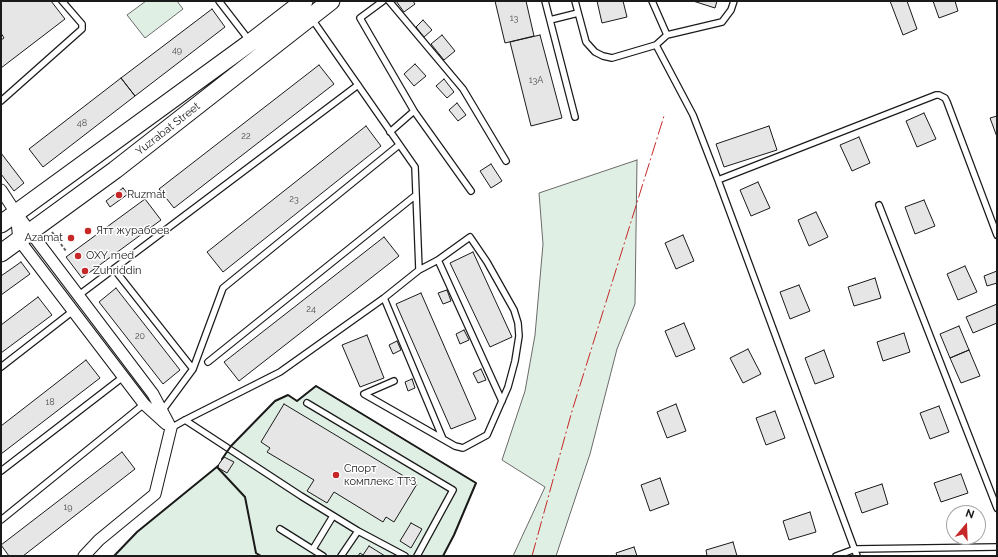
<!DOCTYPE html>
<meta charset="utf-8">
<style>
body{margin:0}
#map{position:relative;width:998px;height:557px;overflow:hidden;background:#fff;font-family:Raleway,sans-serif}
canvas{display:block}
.frame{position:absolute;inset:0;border:2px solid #1a1a1a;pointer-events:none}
.north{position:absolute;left:946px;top:505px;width:40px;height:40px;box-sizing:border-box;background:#fff;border:1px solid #a3a3a3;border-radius:50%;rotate:19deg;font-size:11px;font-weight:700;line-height:16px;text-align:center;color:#1a1a1a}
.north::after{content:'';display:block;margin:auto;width:14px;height:18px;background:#c62828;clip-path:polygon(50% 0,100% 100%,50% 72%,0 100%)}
</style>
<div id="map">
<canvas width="998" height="557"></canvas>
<div class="frame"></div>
<div class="north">N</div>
</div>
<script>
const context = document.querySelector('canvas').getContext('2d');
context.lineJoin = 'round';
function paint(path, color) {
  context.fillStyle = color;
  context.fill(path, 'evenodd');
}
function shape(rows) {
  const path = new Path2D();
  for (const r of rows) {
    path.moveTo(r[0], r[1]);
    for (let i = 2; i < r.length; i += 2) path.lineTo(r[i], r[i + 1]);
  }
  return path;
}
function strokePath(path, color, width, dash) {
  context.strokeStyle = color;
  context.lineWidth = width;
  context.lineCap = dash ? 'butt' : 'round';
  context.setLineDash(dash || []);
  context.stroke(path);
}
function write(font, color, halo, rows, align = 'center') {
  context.font = font + ' Raleway,sans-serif';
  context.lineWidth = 3;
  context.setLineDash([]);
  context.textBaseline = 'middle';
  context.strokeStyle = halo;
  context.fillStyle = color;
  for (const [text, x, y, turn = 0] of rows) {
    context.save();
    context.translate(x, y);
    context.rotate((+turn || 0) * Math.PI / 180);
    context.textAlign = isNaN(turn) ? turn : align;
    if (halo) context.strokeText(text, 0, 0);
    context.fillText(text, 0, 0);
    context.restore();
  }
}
const green = shape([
 [146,1,177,1,183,9,145,38,127,15,146,1],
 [637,160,635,304,617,349,590,454,556,556,513,556,545,487,502,460,525,391,535,335,543,244,539,193,637,160],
 [316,386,476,483,454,535,443,556,114,556,137,532,217,467,231,446,275,401,288,395,297,401,316,386]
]);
const building = shape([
 [1,1,51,1,65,19,1,68,1,40,4,38,1,33,1,1],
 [396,1,413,1,415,4,404,12,396,1],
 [495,1,526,1,534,36,505,43,495,1],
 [597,1,623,1,627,17,602,23,597,1],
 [693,1,717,1,715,8,693,1],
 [890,1,907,1,917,29,903,35,890,1],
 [933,1,955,1,958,11,939,18,933,1],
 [212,9,225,27,135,96,121,78,212,9],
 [423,20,432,30,424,37,416,27,423,20],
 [442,35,455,51,444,60,431,44,442,35],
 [540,35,562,118,531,126,510,42,540,35],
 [415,64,426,76,414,86,404,74,415,64],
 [319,65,334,84,174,208,159,189,319,65],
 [121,78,135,96,43,167,29,149,121,78],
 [444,79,454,92,447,98,436,86,444,79],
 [457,103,466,115,458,121,449,110,457,103],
 [924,113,936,139,917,147,906,121,924,113],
 [997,116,997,137,990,118,997,116],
 [366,126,381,146,223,272,207,252,366,126],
 [769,126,777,150,724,167,716,144,769,126],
 [859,137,870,163,852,171,840,145,859,137],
 [1,153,24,183,14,191,1,174,1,153],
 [491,164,502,181,491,188,480,171,491,164],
 [758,182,770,208,751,216,740,190,758,182],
 [123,188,128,194,110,207,106,201,123,188],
 [145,199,161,220,82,278,66,257,145,199],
 [924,200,935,226,915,234,905,207,924,200],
 [816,212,828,237,809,246,798,220,816,212],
 [683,235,694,261,676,269,665,243,683,235],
 [384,237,399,256,239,381,224,362,384,237],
 [473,252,512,337,490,347,450,263,473,252],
 [21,262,30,274,1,295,1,276,21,262],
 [965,266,977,292,958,300,947,274,965,266],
 [997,271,997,283,987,286,984,276,997,271],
 [875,278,881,298,854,306,848,287,875,278],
 [799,285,810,311,790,319,780,292,799,285],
 [116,288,180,370,163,384,99,302,116,288],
 [447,290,451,301,443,304,438,293,447,290],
 [421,293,476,419,451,429,396,304,421,293],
 [38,297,52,315,1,353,1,325,38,297],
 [997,304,997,323,973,333,966,317,997,304],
 [684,323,695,349,676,357,665,331,684,323],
 [959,326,969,350,950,358,940,334,959,326],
 [464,330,469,340,460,344,456,334,464,330],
 [904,333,910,352,883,361,877,342,904,333],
 [367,335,384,378,360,387,342,345,367,335],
 [397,341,401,350,393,354,389,345,397,341],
 [748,349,761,374,743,383,730,358,748,349],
 [824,350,834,377,815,384,805,358,824,350],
 [969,350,980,376,961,383,950,358,969,350],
 [86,360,100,378,1,454,1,426,86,360],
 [481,369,486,380,478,383,473,373,481,369],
 [412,379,415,388,408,391,405,382,412,379],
 [284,404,417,484,394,522,386,517,383,522,334,492,327,503,307,491,314,480,267,452,270,448,261,442,284,404],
 [676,404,686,431,667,438,657,412,676,404],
 [939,406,949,432,930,439,920,413,939,406],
 [775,411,785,438,766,445,756,418,775,411],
 [122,452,135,469,23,556,9,556,1,545,122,452],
 [224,457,234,462,227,473,217,467,224,457],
 [961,474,968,493,941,502,934,483,961,474],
 [660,478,669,504,650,511,641,485,660,478],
 [882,484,888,504,862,513,855,493,882,484],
 [810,512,816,532,789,540,783,521,810,512],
 [411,523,422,529,411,548,400,541,411,523],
 [733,542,737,556,707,556,706,550,733,542],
 [369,546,385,556,358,556,360,553,363,555,369,546],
 [634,547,637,556,617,556,616,553,634,547]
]);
const path = shape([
 [52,232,66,251]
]);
const service = shape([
 [219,1,249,40],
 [383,1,360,18,414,111,471,191],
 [389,1,463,89,506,161],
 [545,1,575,117],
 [575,1,586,42,595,52,603,56,612,58,656,45,667,35,722,22,731,10,734,1],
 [652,1,667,35],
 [550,20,578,13],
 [656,45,693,115,718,180,857,556],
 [1,101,82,29,82,24,62,1],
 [390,132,414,111],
 [718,180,936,95,939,95,945,98,947,102,997,235],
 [879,205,997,508],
 [438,260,502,401],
 [114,269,193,369],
 [79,295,358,85],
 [384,298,443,439],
 [208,362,416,195],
 [1,367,73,311],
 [394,381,364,394,455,446,463,448,487,435,508,387,515,361,519,336,518,323,514,310,487,262,470,237,438,260,419,270],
 [307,403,453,490,417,556],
 [162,411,193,369,223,288,399,145],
 [185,420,301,496,358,531,341,556],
 [171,428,185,420,280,372,384,298,419,270,415,167,312,19],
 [1,471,123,377],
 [1,520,144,404],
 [280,529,323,556],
 [358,531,405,556],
 [313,549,333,516],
 [836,556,855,549,997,547]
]);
const minor = shape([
 [1,190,16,213,153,394,171,428,155,494,99,540,84,556],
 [16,213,19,240,144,404,166,424]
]);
const primary = shape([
 [1,224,251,42,304,1],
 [1,253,115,170,331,1]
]);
const wall = shape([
 [222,459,231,446,275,401,288,395,297,401,316,386,476,483,454,535,443,556],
 [217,467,245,497,256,553,261,556],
 [114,556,137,532,218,466]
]);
const power = shape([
 [532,556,572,411,664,116]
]);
const markers = [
 [119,195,4,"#c62828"],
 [88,231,4,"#c62828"],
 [71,238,4,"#c62828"],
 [78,256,4,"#c62828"],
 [85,271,4,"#c62828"],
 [336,475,4,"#c62828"]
];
const numberNames = [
 ["13",514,18],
 ["49",177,50],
 ["13А",536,80],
 ["48",82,123],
 ["22",246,136],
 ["23",294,199],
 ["24",311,309],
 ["20",140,336],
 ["18",50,402],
 ["19",68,507]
];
const streetNames = [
 ["Yuzrabat Street",168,129,-38]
];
const poiNames = [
 ["Ruzmat",127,195],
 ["Ятт журабоев",96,231],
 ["Azamat",63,238,"right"],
 ["OXY med",86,256],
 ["Zuhriddin",93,271],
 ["Спорт",344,469],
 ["комплекс ТТЗ",344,482]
];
paint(green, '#e0efe3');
strokePath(green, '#6a6a6a', 1);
paint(building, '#e6e6e6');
strokePath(building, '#1a1a1a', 1);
strokePath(service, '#1a1a1a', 8);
strokePath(minor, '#1a1a1a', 13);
strokePath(primary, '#1a1a1a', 19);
strokePath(path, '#5f5f5f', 2, [3, 2]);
strokePath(service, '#fff', 5.5);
strokePath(minor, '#fff', 11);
strokePath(primary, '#fff', 17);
strokePath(wall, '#1a1a1a', 2);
strokePath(power, '#c62828', 1, [14, 3, 2, 3]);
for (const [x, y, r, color] of markers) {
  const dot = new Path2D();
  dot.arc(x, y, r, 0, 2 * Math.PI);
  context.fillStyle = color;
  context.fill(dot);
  strokePath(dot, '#fff', 1.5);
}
write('9px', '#4d4d4d', null, numberNames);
write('11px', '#1a1a1a', '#fff', streetNames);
write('11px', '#1a1a1a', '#fff', poiNames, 'left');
</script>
